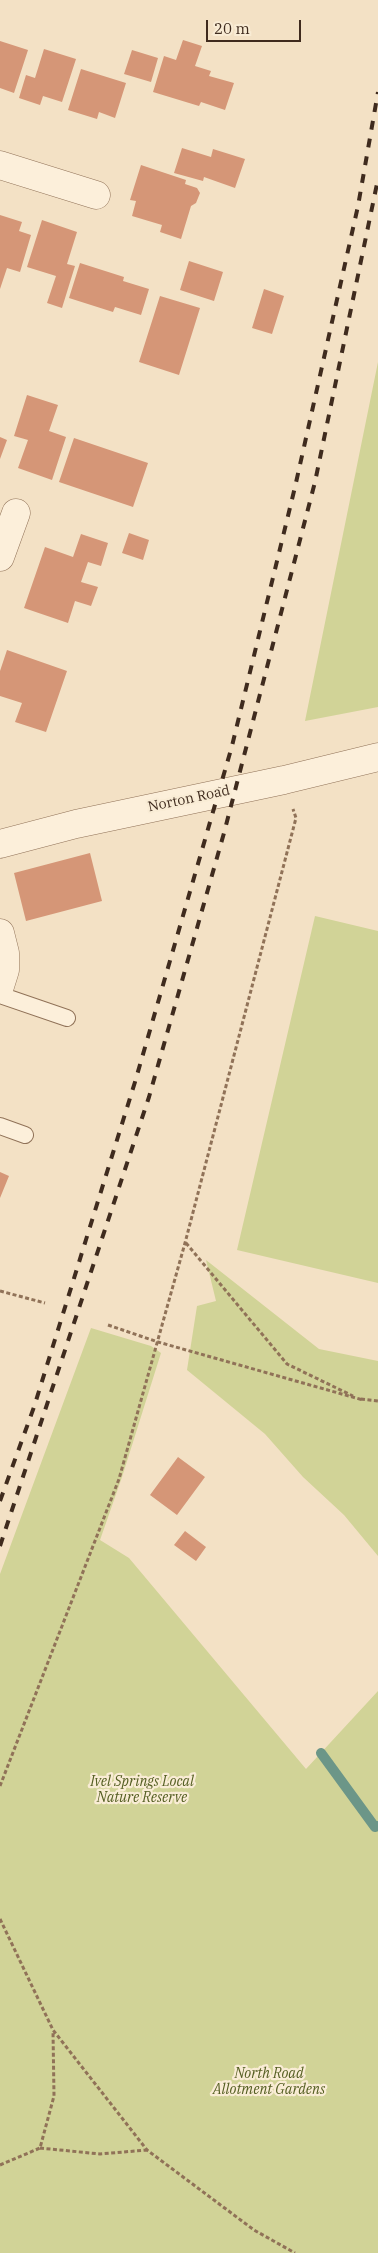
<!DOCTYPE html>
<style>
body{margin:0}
#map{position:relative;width:378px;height:2253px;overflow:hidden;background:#f3e1c5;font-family:"IBM Plex Serif",serif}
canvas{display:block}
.scale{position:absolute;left:206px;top:20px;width:95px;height:22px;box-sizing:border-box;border:2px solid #3f2b1e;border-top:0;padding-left:6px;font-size:15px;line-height:18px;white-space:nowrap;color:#3f2b1e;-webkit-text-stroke:4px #f9ecd5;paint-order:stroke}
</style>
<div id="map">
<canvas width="378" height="2253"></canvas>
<div class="scale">20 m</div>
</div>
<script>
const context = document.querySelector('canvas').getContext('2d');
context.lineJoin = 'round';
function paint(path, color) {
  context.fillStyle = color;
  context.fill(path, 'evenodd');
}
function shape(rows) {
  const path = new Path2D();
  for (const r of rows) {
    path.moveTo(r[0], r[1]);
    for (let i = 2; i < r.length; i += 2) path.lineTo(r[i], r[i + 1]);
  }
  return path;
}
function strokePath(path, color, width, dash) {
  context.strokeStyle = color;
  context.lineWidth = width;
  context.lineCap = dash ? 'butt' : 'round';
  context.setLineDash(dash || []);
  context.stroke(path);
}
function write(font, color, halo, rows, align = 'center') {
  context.font = font + ' "IBM Plex Serif",serif';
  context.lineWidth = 4.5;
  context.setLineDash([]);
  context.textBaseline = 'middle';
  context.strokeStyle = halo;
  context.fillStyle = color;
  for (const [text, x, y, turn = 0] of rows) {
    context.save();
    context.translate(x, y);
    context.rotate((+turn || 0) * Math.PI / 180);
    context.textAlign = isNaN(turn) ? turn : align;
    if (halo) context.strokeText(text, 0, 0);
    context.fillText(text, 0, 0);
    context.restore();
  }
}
const green = shape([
 [378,362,378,707,305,721],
 [315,916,378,931,378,1283,237,1250],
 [206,1260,319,1349,378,1361,378,1556,344,1515,303,1477,265,1434,187,1370,197,1306,216,1301],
 [91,1328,151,1346,161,1353,122,1477,100,1540,129,1558,306,1769,378,1691,378,2253,0,2253,0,1574]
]);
const stream = shape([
 [321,1753,375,1827,378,1826]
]);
const building = shape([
 [183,40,202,46,195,66,211,71,209,76,234,83,225,110,201,102,199,106,153,92,164,56,176,60],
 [0,41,28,50,14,93,0,88],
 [44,49,76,59,62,102,43,96,40,105,19,98,26,75,35,78],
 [132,50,158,58,151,82,124,74],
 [81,69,126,83,115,118,99,112,97,119,68,110],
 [182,148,211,157,213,149,245,159,235,188,204,177,203,181,174,173],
 [141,165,186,180,185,184,197,188,200,193,196,203,191,206,181,239,160,232,162,225,132,216,136,201,130,200],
 [0,215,22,222,19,231,31,235,20,272,7,268,0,289],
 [42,220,77,232,67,264,75,266,62,308,47,303,56,276,27,267],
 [189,261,223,272,214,301,180,290],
 [80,263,124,277,123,281,149,289,141,315,115,307,113,312,69,298],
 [264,289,284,296,272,334,252,328],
 [160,296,200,308,179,375,139,362],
 [27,395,58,405,49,431,66,437,52,480,18,468,28,440,14,436],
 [0,437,7,440,0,459],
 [74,438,148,463,133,507,59,482],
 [129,533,149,540,143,560,122,553],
 [81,534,108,543,101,566,88,562,81,582,98,587,91,606,75,601,68,623,24,608,45,547,73,557],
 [7,650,67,671,46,732,15,722,22,703,0,696,0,671],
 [90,853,102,901,26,921,14,873],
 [0,1172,9,1176,0,1198],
 [178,1457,205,1477,177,1515,150,1495],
 [185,1531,206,1547,196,1561,174,1545]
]);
const path = shape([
 [186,1243,287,1364,353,1396],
 [0,1291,45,1303],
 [108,1325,158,1342,363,1400],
 [361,1399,378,1401],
 [0,1786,119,1479,185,1243,296,818,293,809],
 [0,1919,53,2030,147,2150,254,2230,295,2253],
 [40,2148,100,2154,147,2150],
 [0,2165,40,2148,54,2096,53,2031]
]);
const service = shape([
 [0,995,67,1018],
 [0,1126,25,1135]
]);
const minor = shape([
 [0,165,96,195],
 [0,557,16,513],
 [0,933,5,953,5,970,0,986]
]);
const tertiary = shape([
 [0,844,76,824,284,780,378,757]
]);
const rail = shape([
 [0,1501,34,1407,135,1082,232,746,295,487,358,206,378,92],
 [0,1546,149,1097,224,833,315,482,378,179]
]);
const streetNames = [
 ["Norton Road",189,799,-12]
];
const parkNames = [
 ["Ivel Springs Local",142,1782],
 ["Nature Reserve",142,1798],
 ["North Road",269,2074],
 ["Allotment Gardens",269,2090]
];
paint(green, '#d1d397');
strokePath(stream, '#6c9688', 10);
paint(building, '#d59677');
strokePath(service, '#907258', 18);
strokePath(minor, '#907258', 29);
strokePath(tertiary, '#907258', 29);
strokePath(path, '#907258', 3, [4, 2.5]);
strokePath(service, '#fcefda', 16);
strokePath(minor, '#fcefda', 28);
strokePath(tertiary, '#fcefda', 28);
strokePath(rail, '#3f2b1e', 4, [9, 9]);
write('14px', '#3f2b1e', '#f9ecd5', streetNames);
write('italic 14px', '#545e22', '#f9ecd5', parkNames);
</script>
